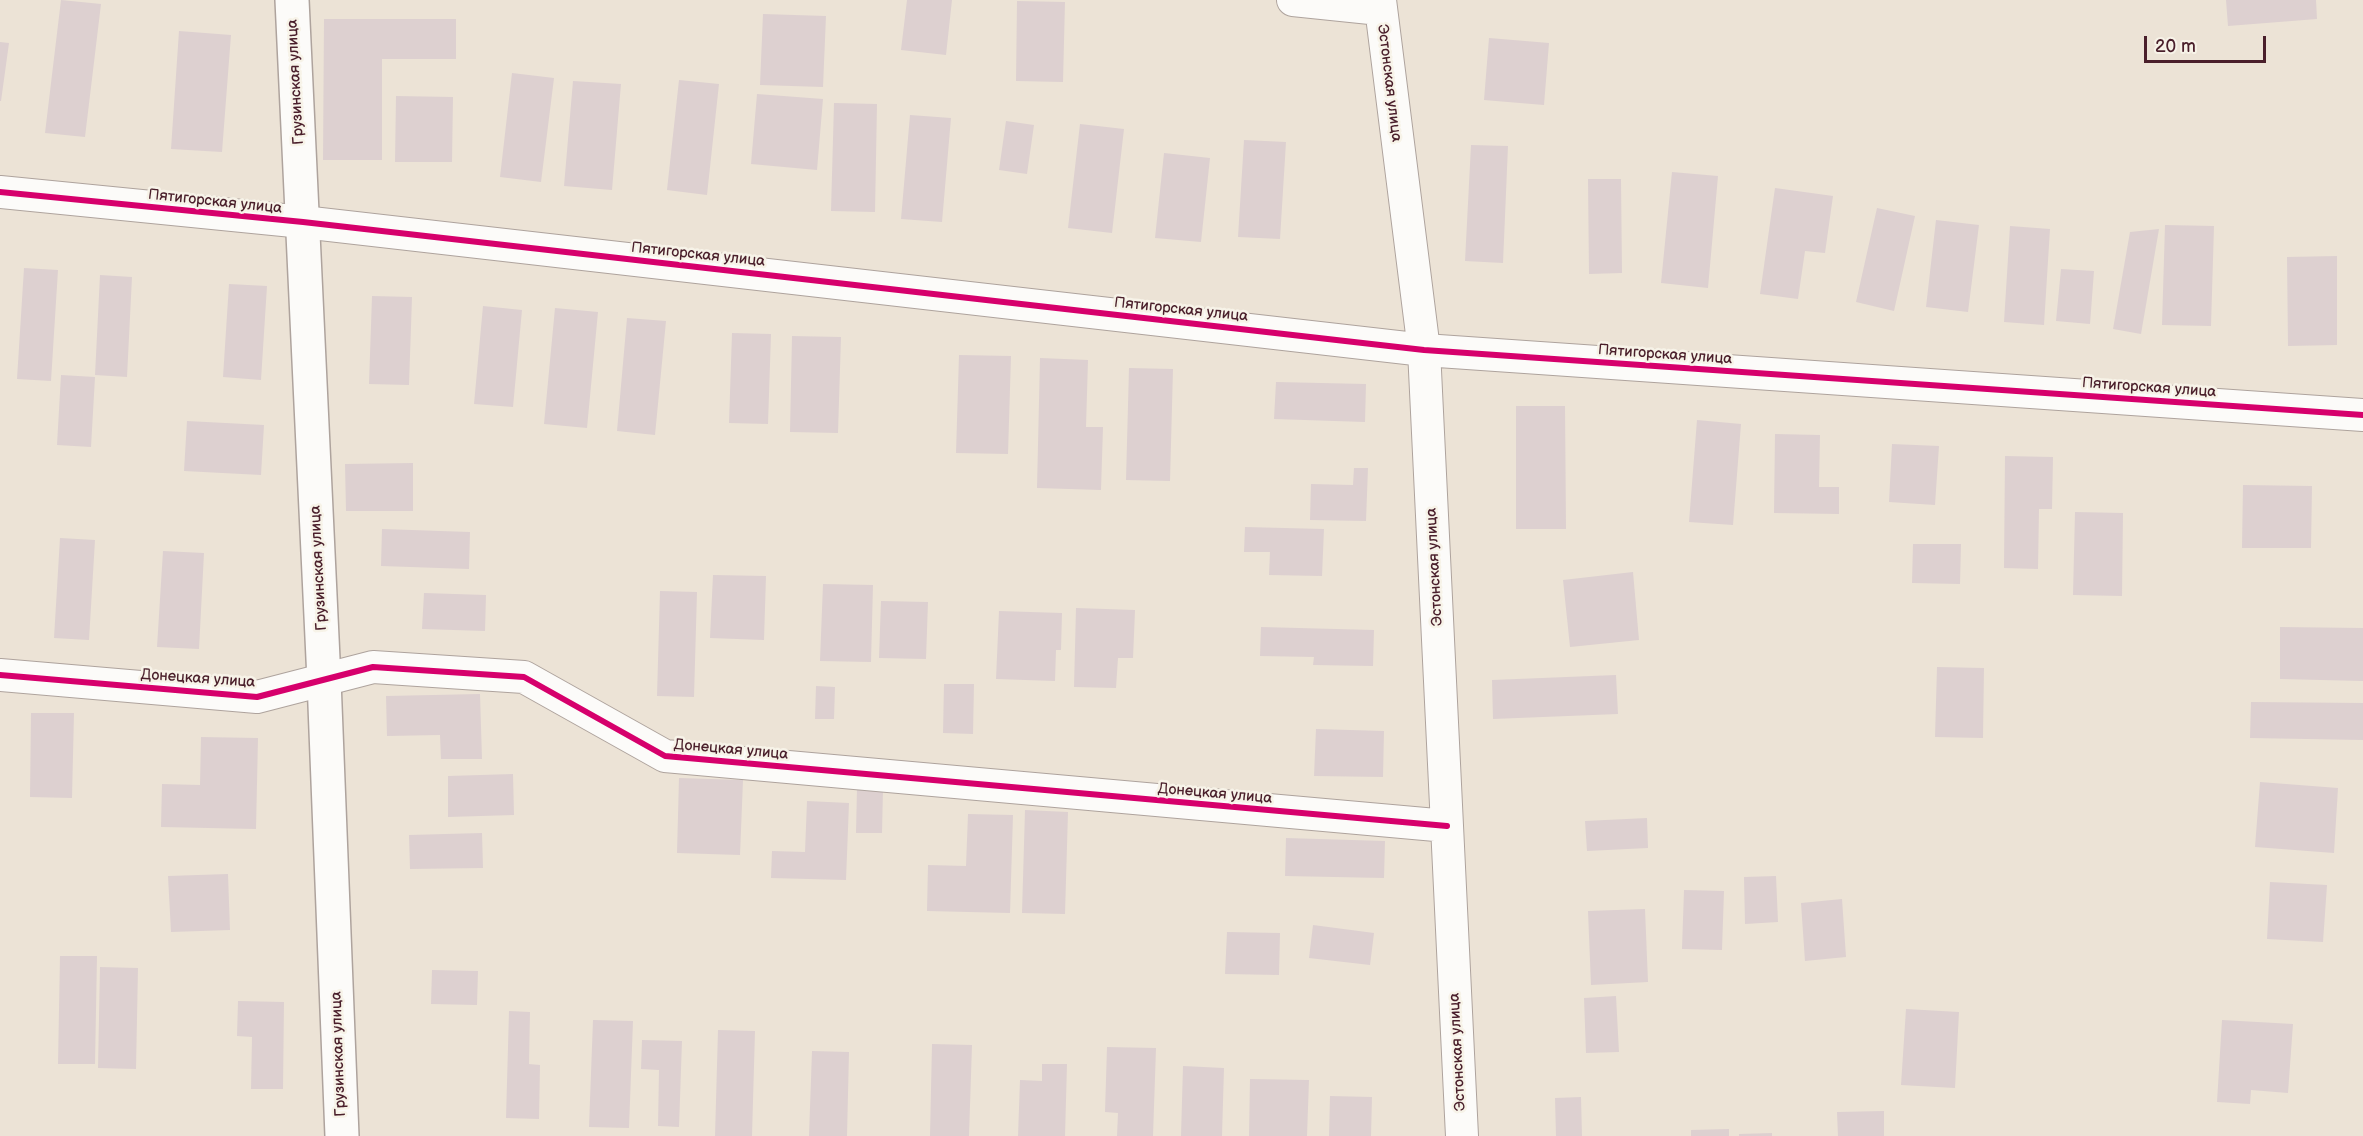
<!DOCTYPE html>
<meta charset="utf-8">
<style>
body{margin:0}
#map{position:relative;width:2363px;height:1136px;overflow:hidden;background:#ece3d6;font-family:"Balsamiq Sans",sans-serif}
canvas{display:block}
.scale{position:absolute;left:2144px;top:36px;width:122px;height:27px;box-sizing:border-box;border:3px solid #4a1f2b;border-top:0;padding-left:8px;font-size:18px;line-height:21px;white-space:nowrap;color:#4a1f2b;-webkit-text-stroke:4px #f7f3e8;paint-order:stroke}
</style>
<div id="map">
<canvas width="2363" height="1136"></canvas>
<div class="scale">20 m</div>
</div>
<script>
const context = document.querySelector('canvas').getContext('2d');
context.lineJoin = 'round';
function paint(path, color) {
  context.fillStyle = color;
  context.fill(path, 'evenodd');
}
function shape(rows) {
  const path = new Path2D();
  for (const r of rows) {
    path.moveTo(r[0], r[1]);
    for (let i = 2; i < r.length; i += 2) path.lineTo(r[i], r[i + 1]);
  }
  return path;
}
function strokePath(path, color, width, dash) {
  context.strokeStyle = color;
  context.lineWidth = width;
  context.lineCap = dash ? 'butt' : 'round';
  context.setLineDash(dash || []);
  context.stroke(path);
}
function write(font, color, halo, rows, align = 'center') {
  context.font = font + ' "Balsamiq Sans",sans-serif';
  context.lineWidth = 5;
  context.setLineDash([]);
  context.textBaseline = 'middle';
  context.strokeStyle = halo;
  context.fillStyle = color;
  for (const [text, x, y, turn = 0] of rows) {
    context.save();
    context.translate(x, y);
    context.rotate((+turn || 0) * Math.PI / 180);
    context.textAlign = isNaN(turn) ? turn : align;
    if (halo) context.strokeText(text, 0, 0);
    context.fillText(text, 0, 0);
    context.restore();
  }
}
const building = shape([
 [61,0,101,4,85,137,45,133],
 [907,0,952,0,946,55,901,50],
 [2226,0,2316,0,2317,19,2228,26],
 [1017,1,1065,2,1063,82,1016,81],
 [763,14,826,16,823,87,760,85],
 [324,19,456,19,456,59,382,59,382,160,323,160],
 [179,31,231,35,222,152,171,149],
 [1489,38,1549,43,1544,105,1484,100],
 [0,42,9,43,1,101,0,101],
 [512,73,554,78,541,182,500,177],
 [679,80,719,84,707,195,667,190],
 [573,81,621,84,612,190,564,186],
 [757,94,823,99,817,170,751,164],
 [396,96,453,97,452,162,395,162],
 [834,103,877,104,875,212,831,211],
 [910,115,951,118,942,222,901,219],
 [1006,121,1034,125,1027,174,999,170],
 [1080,124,1124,129,1112,233,1068,228],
 [1244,140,1286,142,1280,239,1238,237],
 [1471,145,1508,146,1503,263,1465,261],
 [1164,153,1210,158,1201,242,1155,238],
 [1672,172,1718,176,1708,288,1661,283],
 [1588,179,1621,179,1622,273,1589,274],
 [1775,188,1833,196,1825,253,1805,251,1798,299,1760,294],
 [1877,208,1915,216,1894,311,1856,302],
 [1936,220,1979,225,1968,312,1926,307],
 [2165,225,2214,226,2211,326,2162,325],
 [2010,226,2050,229,2044,325,2004,322],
 [2159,229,2141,334,2113,329,2130,232],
 [2337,256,2337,345,2288,346,2287,257],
 [24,268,58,270,51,381,17,379],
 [2061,269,2094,271,2090,324,2056,321],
 [100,275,132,277,127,377,95,375],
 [229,284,267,286,261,380,223,377],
 [372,296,412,297,409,385,369,384],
 [483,306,522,310,513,407,474,404],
 [555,308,598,312,587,428,544,424],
 [627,318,666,321,655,435,617,431],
 [732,333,771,334,768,424,729,423],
 [792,336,841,337,838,433,790,432],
 [959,355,1011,356,1008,454,956,453],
 [1040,358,1088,360,1086,427,1103,427,1101,490,1037,488],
 [1129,368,1173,369,1170,481,1126,480],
 [61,375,95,377,91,447,57,445],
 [1276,382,1366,384,1365,422,1274,419],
 [1516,406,1565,406,1566,529,1516,529],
 [1697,420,1741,424,1733,525,1689,522],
 [187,421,264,425,261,475,184,471],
 [1775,434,1820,435,1819,487,1839,487,1839,514,1774,513],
 [1892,444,1939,446,1935,505,1889,502],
 [2005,456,2053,457,2052,509,2039,509,2038,569,2004,568],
 [413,463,413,511,346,511,345,464],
 [1354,468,1368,468,1366,521,1310,520,1311,484,1353,485],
 [2243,485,2312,486,2311,548,2242,548],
 [2075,512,2123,513,2122,596,2073,595],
 [1245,527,1324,529,1322,576,1269,575,1270,552,1244,552],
 [382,529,470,532,469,569,381,566],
 [60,538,95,540,89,640,54,638],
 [1913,544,1961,544,1960,584,1912,583],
 [163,551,204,553,199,649,157,647],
 [1633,572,1639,640,1570,647,1563,580],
 [713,575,766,576,764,640,710,638],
 [823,584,873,585,871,662,820,661],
 [660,591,697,592,694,697,657,696],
 [424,593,486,595,485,631,422,629],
 [881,601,928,602,926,659,879,658],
 [1076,608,1135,610,1133,658,1118,658,1116,688,1074,687],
 [999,611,1062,613,1061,650,1056,650,1055,681,996,679],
 [1261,627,1374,630,1373,666,1313,665,1314,657,1260,656],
 [2280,627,2363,628,2363,681,2280,679],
 [1937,667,1984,668,1983,738,1935,737],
 [1616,675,1618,714,1493,719,1492,680],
 [944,684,974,684,973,734,943,733],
 [816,686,835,687,834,719,815,719],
 [480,694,482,759,441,759,440,735,387,736,386,696],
 [2251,702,2363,703,2363,740,2250,738],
 [31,713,74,713,72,798,30,797],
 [1316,729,1384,731,1383,777,1314,776],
 [201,737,258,738,256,829,161,827,162,784,200,785],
 [513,774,514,815,448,817,448,776],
 [679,778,743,780,740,855,677,853],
 [2260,782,2338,788,2334,853,2255,847],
 [857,788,883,789,882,833,856,833],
 [807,801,849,803,846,880,771,878,772,851,805,852],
 [1025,810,1068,812,1065,914,1022,913],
 [968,814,1013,815,1010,913,927,911,928,865,966,866],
 [1647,818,1648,848,1587,851,1585,821],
 [482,833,483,868,410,869,409,835],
 [1286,838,1385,841,1384,878,1285,876],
 [228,874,230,930,171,932,168,876],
 [1776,876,1778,922,1745,924,1744,877],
 [2270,882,2327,885,2323,942,2267,939],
 [1684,890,1724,891,1722,950,1682,949],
 [1842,899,1846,957,1805,961,1801,903],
 [1645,909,1648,982,1591,985,1588,911],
 [1313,925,1374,933,1370,965,1309,958],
 [1227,932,1280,933,1279,975,1225,974],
 [60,956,97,956,95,1064,58,1064],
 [100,967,138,968,136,1069,98,1068],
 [432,970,478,971,477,1005,431,1004],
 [1616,996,1619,1052,1586,1053,1584,998],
 [238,1001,284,1002,283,1089,251,1089,252,1037,237,1036],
 [1906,1009,1959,1012,1955,1088,1901,1085],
 [509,1011,530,1012,529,1064,540,1065,539,1119,506,1118],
 [593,1020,633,1021,629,1128,589,1127],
 [2222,1020,2293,1024,2288,1093,2251,1090,2250,1104,2217,1102],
 [718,1030,755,1031,752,1136,715,1136],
 [642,1040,682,1041,679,1127,658,1126,659,1070,641,1069],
 [932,1044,972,1045,969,1136,930,1136],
 [1107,1047,1156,1048,1153,1136,1117,1136,1118,1113,1105,1112],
 [812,1051,849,1052,847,1136,809,1136],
 [1042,1064,1067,1064,1065,1136,1018,1136,1020,1080,1042,1081],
 [1183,1066,1224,1068,1222,1136,1181,1136],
 [1250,1079,1309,1080,1307,1136,1249,1136],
 [1330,1096,1372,1097,1371,1136,1329,1136],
 [1581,1097,1582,1136,1556,1136,1555,1098],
 [1884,1111,1884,1136,1838,1136,1837,1112],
 [1729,1129,1729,1136,1691,1136,1691,1130],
 [1772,1133,1772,1136,1739,1136,1739,1134]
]);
const street = shape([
 [1293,0,1380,9],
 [1380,0,1424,350,1462,1136],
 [0,192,303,222,1424,350,2363,415],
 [0,675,257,697,373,667,524,677,665,756,1447,826]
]);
const secondary = shape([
 [292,0,324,680,342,1136]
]);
const cycleway = shape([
 [0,192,303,222,1424,350,2363,415],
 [0,675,257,697,373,667,524,677,665,756,1447,826]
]);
const streetNames = [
 ["Грузинская улица",296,82,-93],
 ["Эстонская улица",1389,83,83],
 ["Пятигорская улица",215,202,6],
 ["Пятигорская улица",698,255,6],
 ["Пятигорская улица",1181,310,6],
 ["Пятигорская улица",1665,355,4],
 ["Пятигорская улица",2149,388,4],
 ["Эстонская улица",1435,567,-93],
 ["Грузинская улица",319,568,-93],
 ["Донецкая улица",198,679,4],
 ["Донецкая улица",731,750,5],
 ["Донецкая улица",1215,794,5],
 ["Эстонская улица",1458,1052,-93],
 ["Грузинская улица",339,1054,-92]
];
paint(building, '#ddd0d0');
strokePath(street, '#aea39d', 34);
strokePath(secondary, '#aea39d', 36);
strokePath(street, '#fcfbf9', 32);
strokePath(secondary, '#fcfbf9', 33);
strokePath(cycleway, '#d6006c', 6);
write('15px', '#4a1f2b', '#f7f3e8', streetNames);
</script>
